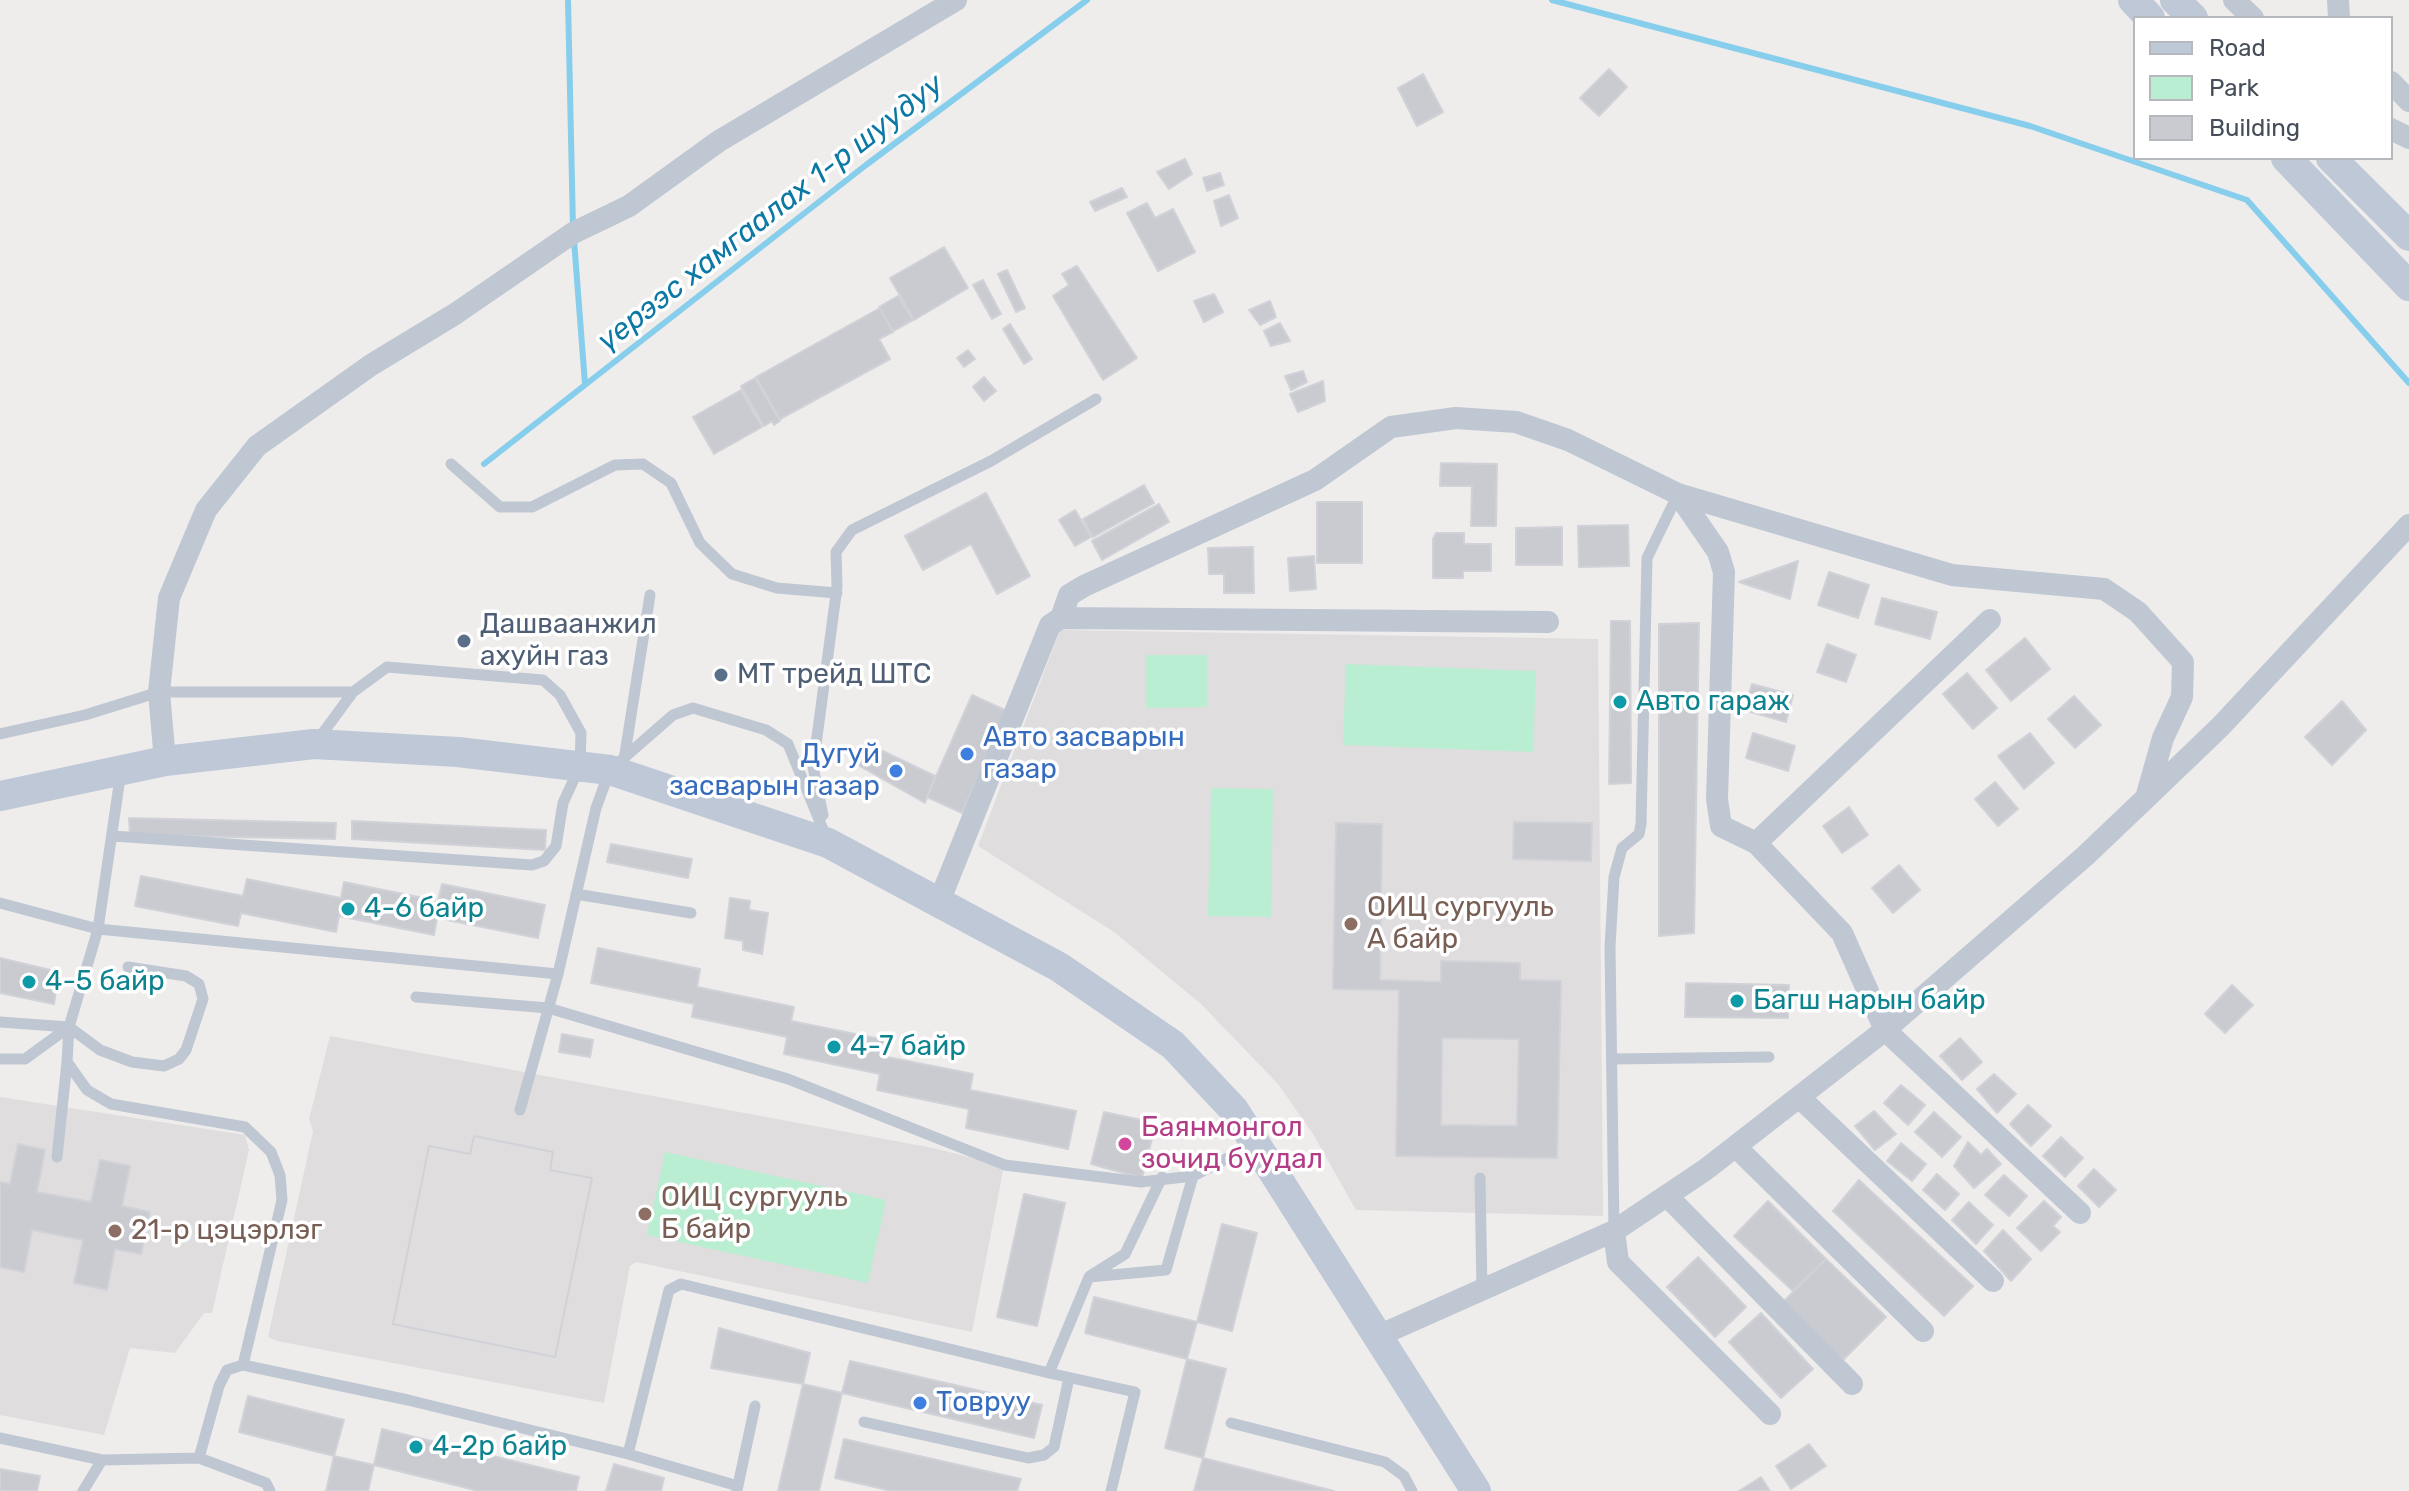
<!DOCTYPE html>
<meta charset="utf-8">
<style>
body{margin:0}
#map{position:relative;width:2409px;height:1491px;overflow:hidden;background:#efecec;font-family:Rubik,sans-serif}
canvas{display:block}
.legend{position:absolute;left:2133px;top:16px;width:260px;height:144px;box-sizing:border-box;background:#fff;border:2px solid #b5b8bd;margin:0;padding:10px 14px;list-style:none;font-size:24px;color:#454e59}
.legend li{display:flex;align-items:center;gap:16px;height:40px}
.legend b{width:40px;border:2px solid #b5b8bd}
</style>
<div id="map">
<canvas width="2409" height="1491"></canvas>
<ul class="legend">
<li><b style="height:10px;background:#bec8d6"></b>Road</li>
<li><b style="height:22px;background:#b9eed2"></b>Park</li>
<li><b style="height:22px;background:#c9cbd1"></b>Building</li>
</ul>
</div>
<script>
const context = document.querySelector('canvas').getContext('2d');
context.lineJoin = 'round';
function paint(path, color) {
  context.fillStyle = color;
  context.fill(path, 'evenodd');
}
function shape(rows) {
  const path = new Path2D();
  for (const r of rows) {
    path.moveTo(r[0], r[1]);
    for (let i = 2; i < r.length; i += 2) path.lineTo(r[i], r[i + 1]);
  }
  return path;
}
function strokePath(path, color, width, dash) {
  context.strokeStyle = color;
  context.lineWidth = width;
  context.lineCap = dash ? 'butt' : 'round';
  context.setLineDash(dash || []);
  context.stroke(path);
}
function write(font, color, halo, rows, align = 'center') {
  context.font = font + ' Rubik,sans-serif';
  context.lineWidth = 7;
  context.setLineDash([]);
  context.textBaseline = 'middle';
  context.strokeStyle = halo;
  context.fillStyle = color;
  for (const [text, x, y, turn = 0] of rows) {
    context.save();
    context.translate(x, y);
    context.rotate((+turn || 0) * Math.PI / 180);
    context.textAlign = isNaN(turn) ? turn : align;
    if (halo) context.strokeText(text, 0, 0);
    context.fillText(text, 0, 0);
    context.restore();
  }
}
const education = shape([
 [1060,630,1598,639,1603,1216,1356,1210,1313,1134,1278,1084,1201,1004,1114,932,978,846],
 [330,1036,933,1148,1004,1166,972,1332,636,1262,630,1266,604,1403,277,1341,268,1337,313,1131,309,1119],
 [0,1097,245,1135,249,1150,212,1313,204,1313,175,1353,130,1348,104,1435,0,1415]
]);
const green = shape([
 [1145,655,1207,655,1207,707,1146,708],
 [1346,664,1536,671,1533,752,1343,745],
 [1211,788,1273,789,1271,917,1208,916],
 [665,1152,886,1200,868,1283,647,1235]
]);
const stream = shape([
 [568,0,573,228],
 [1552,0,2030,126,2247,200,2409,383],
 [574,240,585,384],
 [484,464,866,165,1087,0]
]);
const building = shape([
 [1609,69,1627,87,1599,116,1580,98,1609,69],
 [1423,74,1443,112,1417,126,1398,88,1423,74],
 [1185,159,1192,174,1169,189,1157,172,1185,159],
 [1220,173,1224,185,1207,191,1203,178,1220,173],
 [1122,188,1127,197,1095,211,1090,202,1122,188],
 [1229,195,1238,218,1221,226,1214,201,1229,195],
 [1147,203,1155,218,1173,209,1195,252,1158,271,1127,213,1147,203],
 [944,247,968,288,914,320,890,278,944,247],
 [1077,266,1137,358,1103,380,1053,296,1069,285,1062,274,1077,266],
 [1007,270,1025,308,1016,312,998,274,1007,270],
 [983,280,1001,314,992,319,973,285,983,280],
 [1214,294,1223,312,1204,322,1194,301,1214,294],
 [898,296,913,320,893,331,879,307,898,296],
 [1270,301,1276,317,1260,325,1249,310,1270,301],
 [880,308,893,332,879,339,890,359,780,419,756,377,880,308],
 [1280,323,1290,341,1271,346,1264,331,1280,323],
 [1010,324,1032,359,1024,364,1003,329,1010,324],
 [968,350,975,359,964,367,957,358,968,350],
 [1303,371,1307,382,1291,390,1285,376,1303,371],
 [984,377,996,391,984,401,973,387,984,377],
 [755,378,780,421,774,425,772,421,764,426,741,386,755,378],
 [1323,381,1325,401,1298,412,1290,394,1323,381],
 [741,390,762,427,714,454,693,417,741,390],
 [1441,463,1497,464,1496,526,1471,526,1472,486,1440,486,1441,463],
 [1144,485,1154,503,1093,537,1083,519,1144,485],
 [986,493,1030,576,997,594,971,544,923,570,905,536,986,493],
 [1317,502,1362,502,1362,563,1317,563,1317,502],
 [1159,504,1169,522,1102,560,1092,541,1159,504],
 [1075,510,1091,537,1075,546,1059,520,1075,510],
 [1628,525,1629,566,1579,567,1578,526,1628,525],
 [1562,527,1562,565,1516,565,1516,528,1562,527],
 [1436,533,1464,533,1464,544,1491,544,1491,571,1463,571,1463,578,1433,578,1433,539,1436,533],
 [1253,547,1254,593,1224,593,1224,574,1209,574,1208,548,1253,547],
 [1314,556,1316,589,1290,591,1288,558,1314,556],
 [1798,561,1790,599,1739,582,1798,561],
 [1829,572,1869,585,1858,618,1818,605,1829,572],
 [1882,598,1937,612,1930,639,1875,624,1882,598],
 [1611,621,1630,621,1631,783,1609,784,1611,621],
 [1699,623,1694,933,1659,936,1659,624,1699,623],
 [2025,638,2050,669,2011,701,1986,670,2025,638],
 [1827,644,1856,655,1846,682,1817,672,1827,644],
 [1967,673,1997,708,1973,729,1943,694,1967,673],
 [1752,684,1793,695,1786,722,1744,710,1752,684],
 [972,695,1007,711,962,813,927,797,972,695],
 [2074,696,2101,725,2075,748,2048,719,2074,696],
 [2342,701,2366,730,2332,765,2305,737,2342,701],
 [1753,733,1795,746,1788,771,1746,758,1753,733],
 [2030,733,2054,763,2024,789,1998,756,2030,733],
 [868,744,935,776,925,803,858,765,868,744],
 [1995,782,2018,809,1998,826,1975,799,1995,782],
 [1849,807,1868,835,1842,853,1823,826,1849,807],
 [129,818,336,823,335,839,130,835,129,818],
 [352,821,546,830,545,850,352,839,352,821],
 [1514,822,1592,823,1591,861,1513,859,1514,822],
 [1336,823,1382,824,1380,980,1441,982,1441,961,1520,963,1520,980,1561,981,1557,1158,1396,1156,1399,990,1333,989,1336,823],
 [1442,1038,1519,1039,1517,1126,1441,1125,1442,1038],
 [611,844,692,859,688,878,607,862,611,844],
 [1899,865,1920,890,1893,913,1872,888,1899,865],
 [141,876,243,896,247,879,341,898,344,882,438,901,442,884,545,905,538,938,437,918,434,935,339,916,336,932,241,913,238,926,135,906,141,876],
 [730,898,750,901,749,910,768,913,762,954,743,950,743,941,725,938,730,898],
 [598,948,700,969,697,987,794,1007,791,1021,885,1040,882,1056,973,1074,970,1090,1076,1111,1068,1149,966,1128,969,1109,877,1090,880,1074,784,1054,787,1037,692,1017,694,1004,591,983,598,948],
 [0,958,59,972,54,1004,0,993,0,958],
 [1686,983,1789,985,1788,1018,1685,1017,1686,983],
 [2232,985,2253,1005,2225,1033,2205,1014,2232,985],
 [562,1034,593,1040,590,1057,559,1052,562,1034],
 [1960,1038,1982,1062,1962,1080,1940,1056,1960,1038],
 [1994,1074,2016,1094,1997,1113,1977,1089,1994,1074],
 [1901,1085,1925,1105,1908,1125,1884,1103,1901,1085],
 [2028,1105,2051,1126,2031,1146,2010,1124,2028,1105],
 [1874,1111,1896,1134,1875,1150,1855,1126,1874,1111],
 [1104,1112,1156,1123,1142,1178,1091,1164,1104,1112],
 [1934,1112,1961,1137,1942,1157,1915,1132,1934,1112],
 [474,1136,553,1152,550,1170,592,1178,555,1357,393,1324,429,1146,470,1154,474,1136],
 [474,1136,553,1152,550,1170,592,1178,555,1357,393,1324,429,1146,470,1154,474,1136],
 [2061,1137,2083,1158,2065,1177,2043,1156,2061,1137],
 [1968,1142,1981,1155,1987,1149,2001,1164,1974,1188,1954,1166,1968,1142],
 [1901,1143,1926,1164,1912,1181,1887,1161,1901,1143],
 [18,1144,45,1150,37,1192,91,1202,100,1160,130,1166,122,1206,150,1212,141,1254,115,1249,107,1290,74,1283,83,1240,32,1230,24,1272,0,1267,0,1182,10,1184,18,1144],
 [2094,1169,2116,1190,2099,1207,2078,1186,2094,1169],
 [1937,1174,1959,1194,1945,1210,1923,1190,1937,1174],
 [2004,1175,2027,1196,2009,1216,1985,1195,2004,1175],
 [1859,1180,1973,1286,1944,1316,1833,1211,1859,1180],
 [1024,1194,1065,1203,1037,1326,997,1317,1024,1194],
 [1768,1201,1826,1259,1793,1291,1734,1236,1768,1201],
 [2044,1201,2061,1217,2053,1226,2060,1232,2041,1251,2017,1228,2044,1201],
 [1969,1202,1993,1225,1976,1244,1952,1220,1969,1202],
 [1222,1224,1257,1233,1232,1331,1197,1322,1222,1224],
 [2003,1230,2031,1259,2011,1281,1984,1251,2003,1230],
 [1698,1257,1746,1307,1715,1337,1667,1287,1698,1257],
 [1826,1259,1886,1317,1843,1360,1784,1301,1826,1259],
 [1094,1297,1197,1322,1187,1359,1085,1333,1094,1297],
 [1761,1313,1813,1369,1781,1398,1729,1342,1761,1313],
 [719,1328,810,1353,803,1384,711,1368,719,1328],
 [1187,1359,1226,1369,1203,1458,1165,1448,1187,1359],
 [850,1361,1042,1405,1034,1438,842,1393,850,1361],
 [803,1384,842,1393,819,1491,778,1491,803,1384],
 [248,1396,344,1420,334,1456,239,1432,248,1396],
 [382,1429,579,1477,576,1491,479,1491,374,1465,382,1429],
 [844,1439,1021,1479,1017,1491,892,1491,835,1478,844,1439],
 [1809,1444,1826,1466,1791,1489,1776,1466,1809,1444],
 [334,1456,374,1465,368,1491,326,1491,334,1456],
 [1203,1458,1334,1491,1194,1491,1203,1458],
 [614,1464,664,1478,661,1491,606,1491,614,1464],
 [0,1469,40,1476,37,1491,0,1491,0,1469],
 [1761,1477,1770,1491,1739,1491,1761,1477]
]);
const lane = shape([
 [451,464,500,507,532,507,615,465,643,464,671,483,700,543,732,574,777,588,837,593],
 [0,734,85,715,159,692,353,692],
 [624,760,650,595],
 [121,771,98,929,69,1027,67,1062,87,1090,111,1104,245,1127,271,1152,280,1175,282,1200,243,1365],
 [823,815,813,767,837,587,836,552,852,530,991,461,1096,399],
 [113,836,532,865,544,861,556,846,563,803,580,766,581,733,560,695,543,680,387,667,353,692,317,741],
 [576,894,691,913],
 [0,903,98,929,558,974],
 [416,997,548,1008,788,1079,1005,1165,1141,1182,1193,1176],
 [0,1022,69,1027,100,1050,132,1062,164,1066,179,1059,186,1050,203,999,199,984,186,976,128,967],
 [0,1059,25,1059,69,1027],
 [1612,1059,1769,1057],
 [520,1110,558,974,596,808,610,770,673,715,693,708,766,730,788,744,827,839],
 [57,1157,67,1062],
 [1480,1178,1482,1291],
 [1614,1231,1610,947,1614,877,1622,848,1639,834,1641,824,1647,558,1678,494],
 [1090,1276,1125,1254,1162,1177],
 [864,1422,1028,1458,1044,1455,1054,1447,1069,1378],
 [1231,1423,1385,1462,1404,1476,1412,1491],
 [0,1438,102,1460,199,1458,266,1483,270,1491],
 [628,1454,669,1290,681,1284,1049,1373],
 [199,1458,219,1386,227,1370,243,1365,408,1400,628,1454,738,1486],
 [737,1490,755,1406],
 [83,1491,102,1460],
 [1111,1491,1135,1392,1049,1373,1089,1277,1166,1270,1193,1176,1255,1144]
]);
const street = shape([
 [2234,0,2253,18],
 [2338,0,2339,18],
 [2391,82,2409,101],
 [2391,129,2409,138],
 [1678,494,1718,552,1724,572,1717,799,1721,826,1756,843,1842,933,1885,1030,2080,1213],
 [1061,618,1069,595,1084,586,1315,480,1391,427,1456,418,1516,422,1568,440,1678,494,1952,575,2104,589,2138,612,2183,662,2182,697,2163,738,2146,798],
 [165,761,159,692,169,598,206,510,257,446,371,365,455,314,573,233,629,206,719,141,956,0],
 [1756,843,1990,620],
 [939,902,1050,625,1061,618,1548,622],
 [1799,1097,1993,1281],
 [1736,1147,1923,1331],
 [1667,1196,1852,1384],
 [1614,1231,1618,1262,1770,1414],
 [1378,1336,1614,1231,1705,1170,1885,1030,2084,857,2146,798,2220,727,2409,525]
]);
const secondary = shape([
 [2133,0,2150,18],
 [2175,0,2193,18],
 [2286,158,2409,286],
 [2331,158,2409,236],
 [0,796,165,761,314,744,458,752,610,770,828,843,1059,967,1173,1045,1234,1110,1476,1491]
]);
const markers = [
 [464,641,8,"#5c6f8a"],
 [721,675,8,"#5c6f8a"],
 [1620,702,8,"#0f9aa8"],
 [967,754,8,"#3f7fe0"],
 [896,771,8,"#3f7fe0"],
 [348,909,8,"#0f9aa8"],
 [1351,924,8,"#8d6e63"],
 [29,982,8,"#0f9aa8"],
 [1737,1001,8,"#0f9aa8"],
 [834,1047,8,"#0f9aa8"],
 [1125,1144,8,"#d1479c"],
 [645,1214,8,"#8d6e63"],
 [115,1231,8,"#8d6e63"],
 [920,1403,8,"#3f7fe0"],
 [416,1447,8,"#0f9aa8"]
];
const serviceNames = [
 ["Дашваанжил",480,625],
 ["ахуйн газ",480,657],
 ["МТ трейд ШТС",737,675]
];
const cultureNames = [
 ["Авто гараж",1636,702],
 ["4-6 байр",364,909],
 ["4-5 байр",45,982],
 ["Багш нарын байр",1753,1001],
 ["4-7 байр",850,1047],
 ["4-2р байр",432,1447]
];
const shopNames = [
 ["Авто засварын",983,738],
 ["газар",983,770],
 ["Дугуй",880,755,"right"],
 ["засварын газар",880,787,"right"],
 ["Товруу",936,1403]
];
const educationNames = [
 ["ОИЦ сургууль",1367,908],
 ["А байр",1367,940],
 ["ОИЦ сургууль",661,1198],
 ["Б байр",661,1230],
 ["21-р цэцэрлэг",131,1231]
];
const hotelNames = [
 ["Баянмонгол",1141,1128],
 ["зочид буудал",1141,1160]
];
const waterNames = [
 ["үерээс хамгаалах 1-р шуудуу",771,213,-38]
];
paint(education, '#e0ddde');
paint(green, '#b9eed2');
strokePath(stream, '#86ceeb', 6);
paint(building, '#c9cbd1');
strokePath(building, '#d0d2d8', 2);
strokePath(lane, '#bfc7d2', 11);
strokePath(street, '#bfc7d2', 22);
strokePath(secondary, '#bec8d6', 30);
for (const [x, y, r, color] of markers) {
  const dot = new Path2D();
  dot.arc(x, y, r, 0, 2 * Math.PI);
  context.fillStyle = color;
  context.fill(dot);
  strokePath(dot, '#fff', 3);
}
write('28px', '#4e5e75', '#fff', serviceNames, 'left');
write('28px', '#0d838f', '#fff', cultureNames, 'left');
write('28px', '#366cbe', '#fff', shopNames, 'left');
write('28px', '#785e54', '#fff', educationNames, 'left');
write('28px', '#b23c85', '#fff', hotelNames, 'left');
write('italic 30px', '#0c79a5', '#fff', waterNames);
</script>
